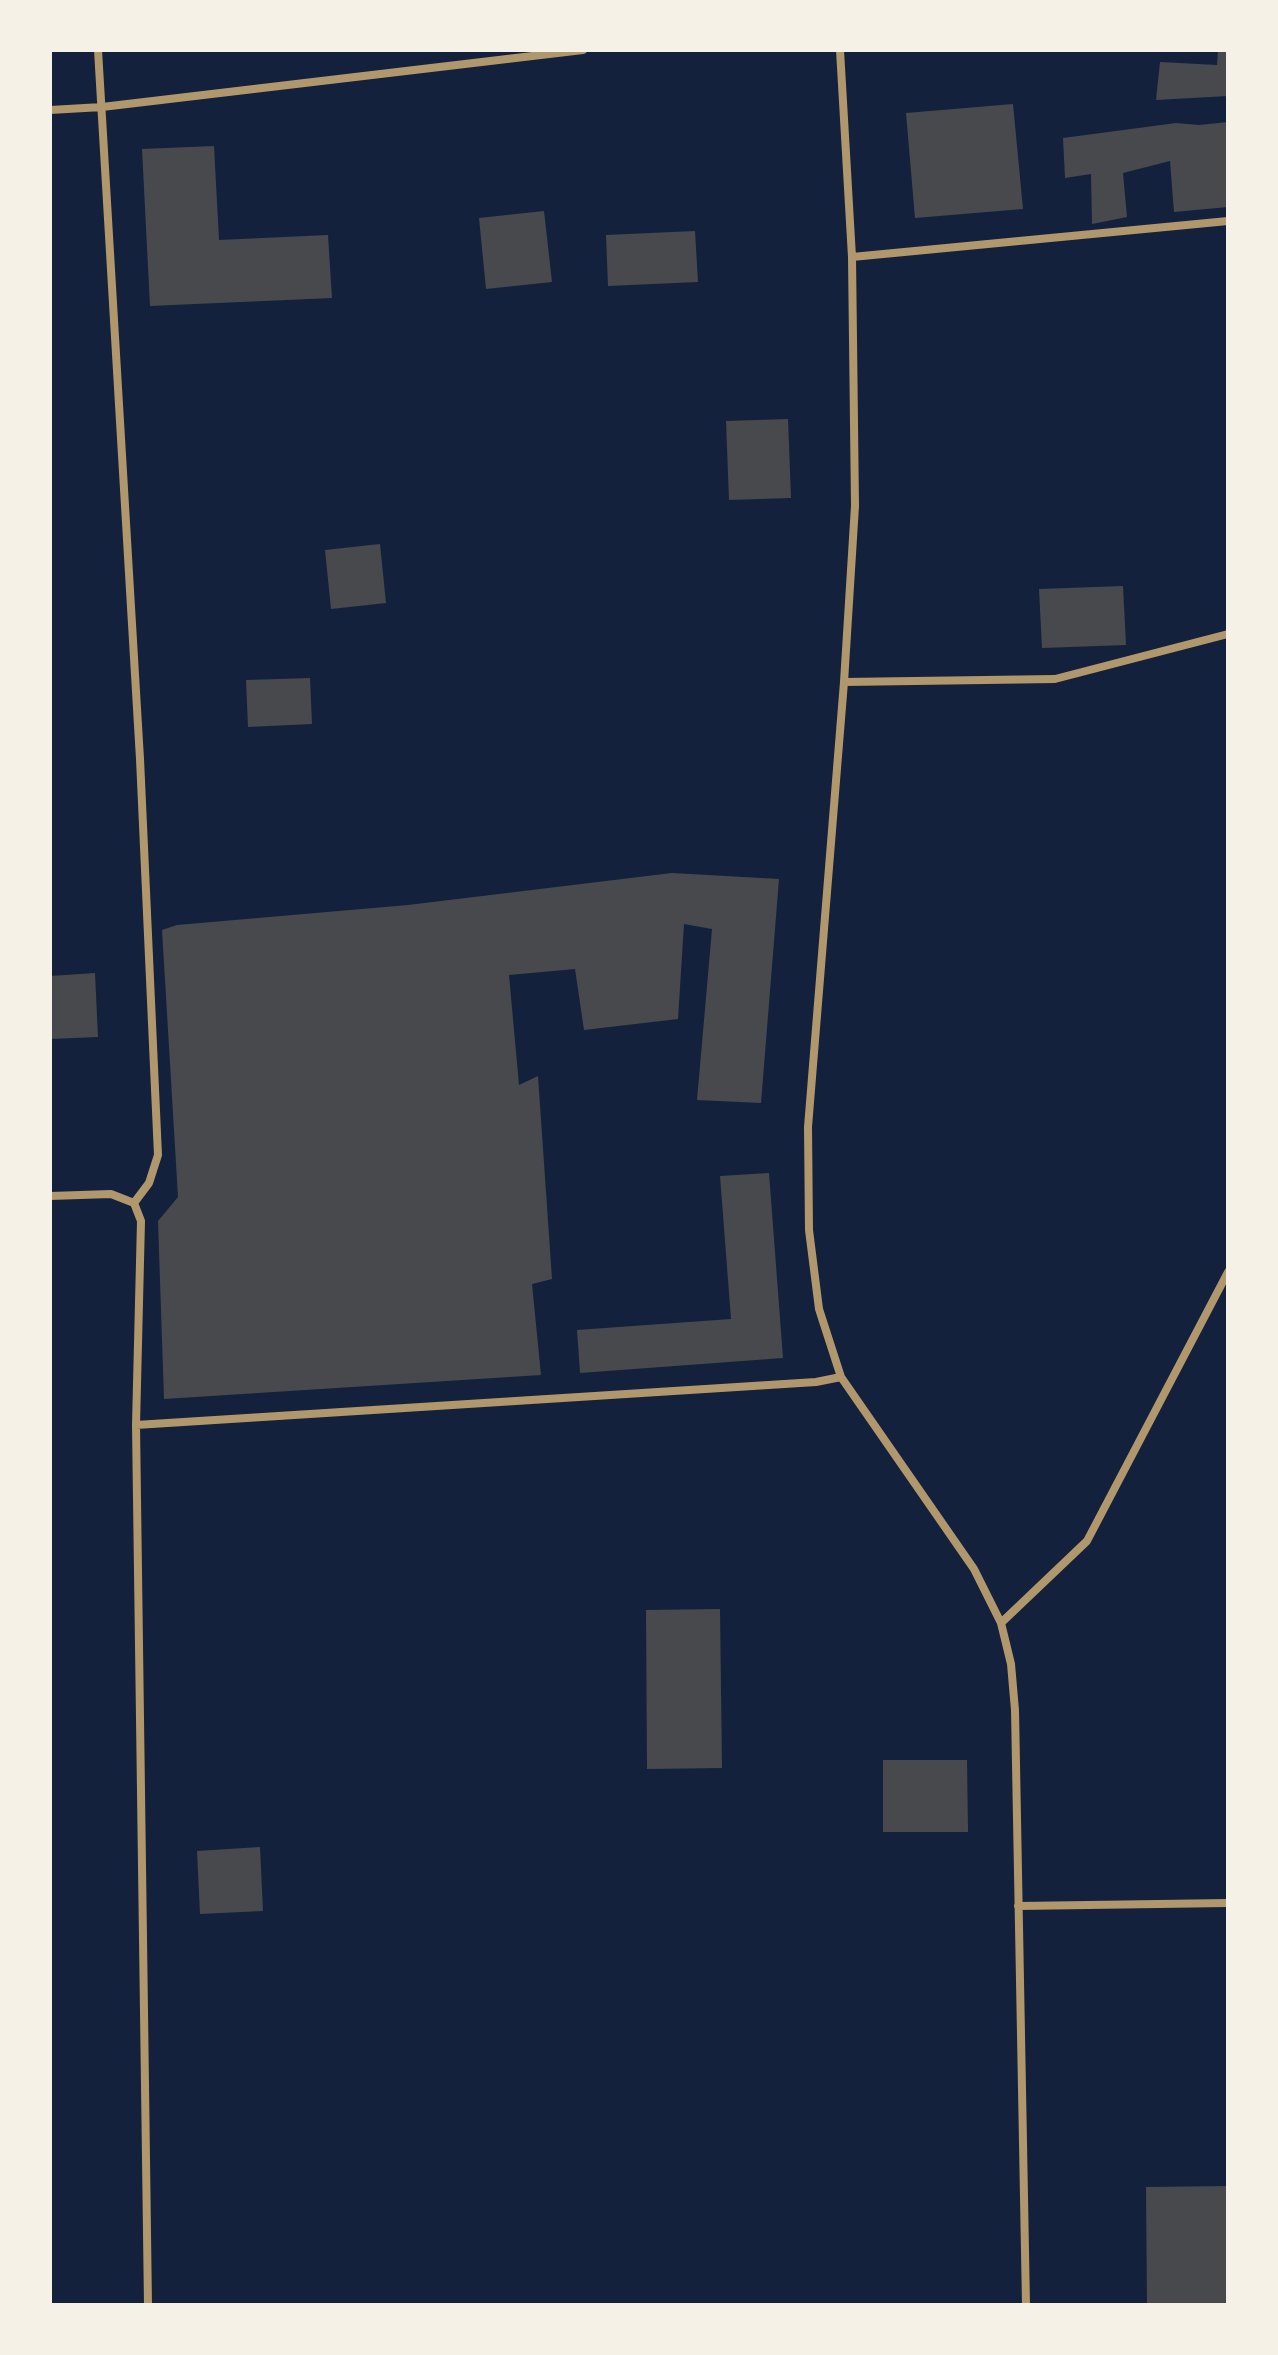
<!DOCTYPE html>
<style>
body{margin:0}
#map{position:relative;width:1278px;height:2355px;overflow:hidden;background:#14213d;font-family:"IBM Plex Serif",serif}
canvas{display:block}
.frame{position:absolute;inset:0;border:52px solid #f6f1e7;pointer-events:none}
</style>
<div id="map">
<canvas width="1278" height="2355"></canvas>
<div class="frame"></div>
</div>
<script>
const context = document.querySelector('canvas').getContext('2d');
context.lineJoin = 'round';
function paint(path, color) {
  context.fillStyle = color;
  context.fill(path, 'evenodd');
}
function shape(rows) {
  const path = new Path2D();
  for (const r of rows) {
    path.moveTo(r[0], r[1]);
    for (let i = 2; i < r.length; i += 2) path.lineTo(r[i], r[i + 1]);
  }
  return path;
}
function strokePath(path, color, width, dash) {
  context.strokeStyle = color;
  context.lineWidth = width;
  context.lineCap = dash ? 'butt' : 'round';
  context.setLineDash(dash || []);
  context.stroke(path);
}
const building = shape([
 [1218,50,1228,50,1228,96,1156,100,1160,62,1217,65],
 [1013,104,1023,209,915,218,906,113],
 [1228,122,1228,207,1174,212,1170,161,1123,173,1127,217,1092,224,1091,174,1065,178,1063,138,1176,123,1199,125],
 [214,146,219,240,328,235,332,298,150,306,142,149],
 [544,211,552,282,486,289,479,218],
 [695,231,698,282,608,286,606,235],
 [788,419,791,498,729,500,726,421],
 [380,544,386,603,331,609,325,550],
 [1123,586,1126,645,1042,648,1039,589],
 [310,678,312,724,248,727,246,680],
 [672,873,779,879,761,1103,697,1100,712,929,684,924,678,1019,584,1030,575,969,509,975,519,1085,538,1076,552,1279,532,1284,541,1375,164,1399,158,1221,178,1197,162,930,177,925,408,905],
 [95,973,98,1037,50,1039,50,976],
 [769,1173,783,1358,580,1373,577,1330,731,1319,720,1176],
 [720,1609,722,1768,647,1769,646,1610],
 [883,1760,967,1760,968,1832,883,1832],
 [260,1847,263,1911,200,1914,197,1851],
 [1228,2186,1228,2305,1147,2305,1146,2187]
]);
const minor = shape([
 [98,50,140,759,158,1155,149,1183,134,1203],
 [840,50,852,257,855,506,844,682,808,1127,809,1230,819,1309,841,1377,974,1569,1001,1623,1011,1664,1015,1710,1026,2305],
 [50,110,102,107,583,50],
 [852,257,1228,221],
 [844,682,1055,679,1228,634],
 [50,1196,111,1194,134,1203,141,1221,136,1425,816,1382,841,1377],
 [136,1425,148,2305],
 [1001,1623,1087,1541,1228,1272],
 [1018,1906,1228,1903]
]);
paint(building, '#48494c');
strokePath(minor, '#b1986c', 8);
</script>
